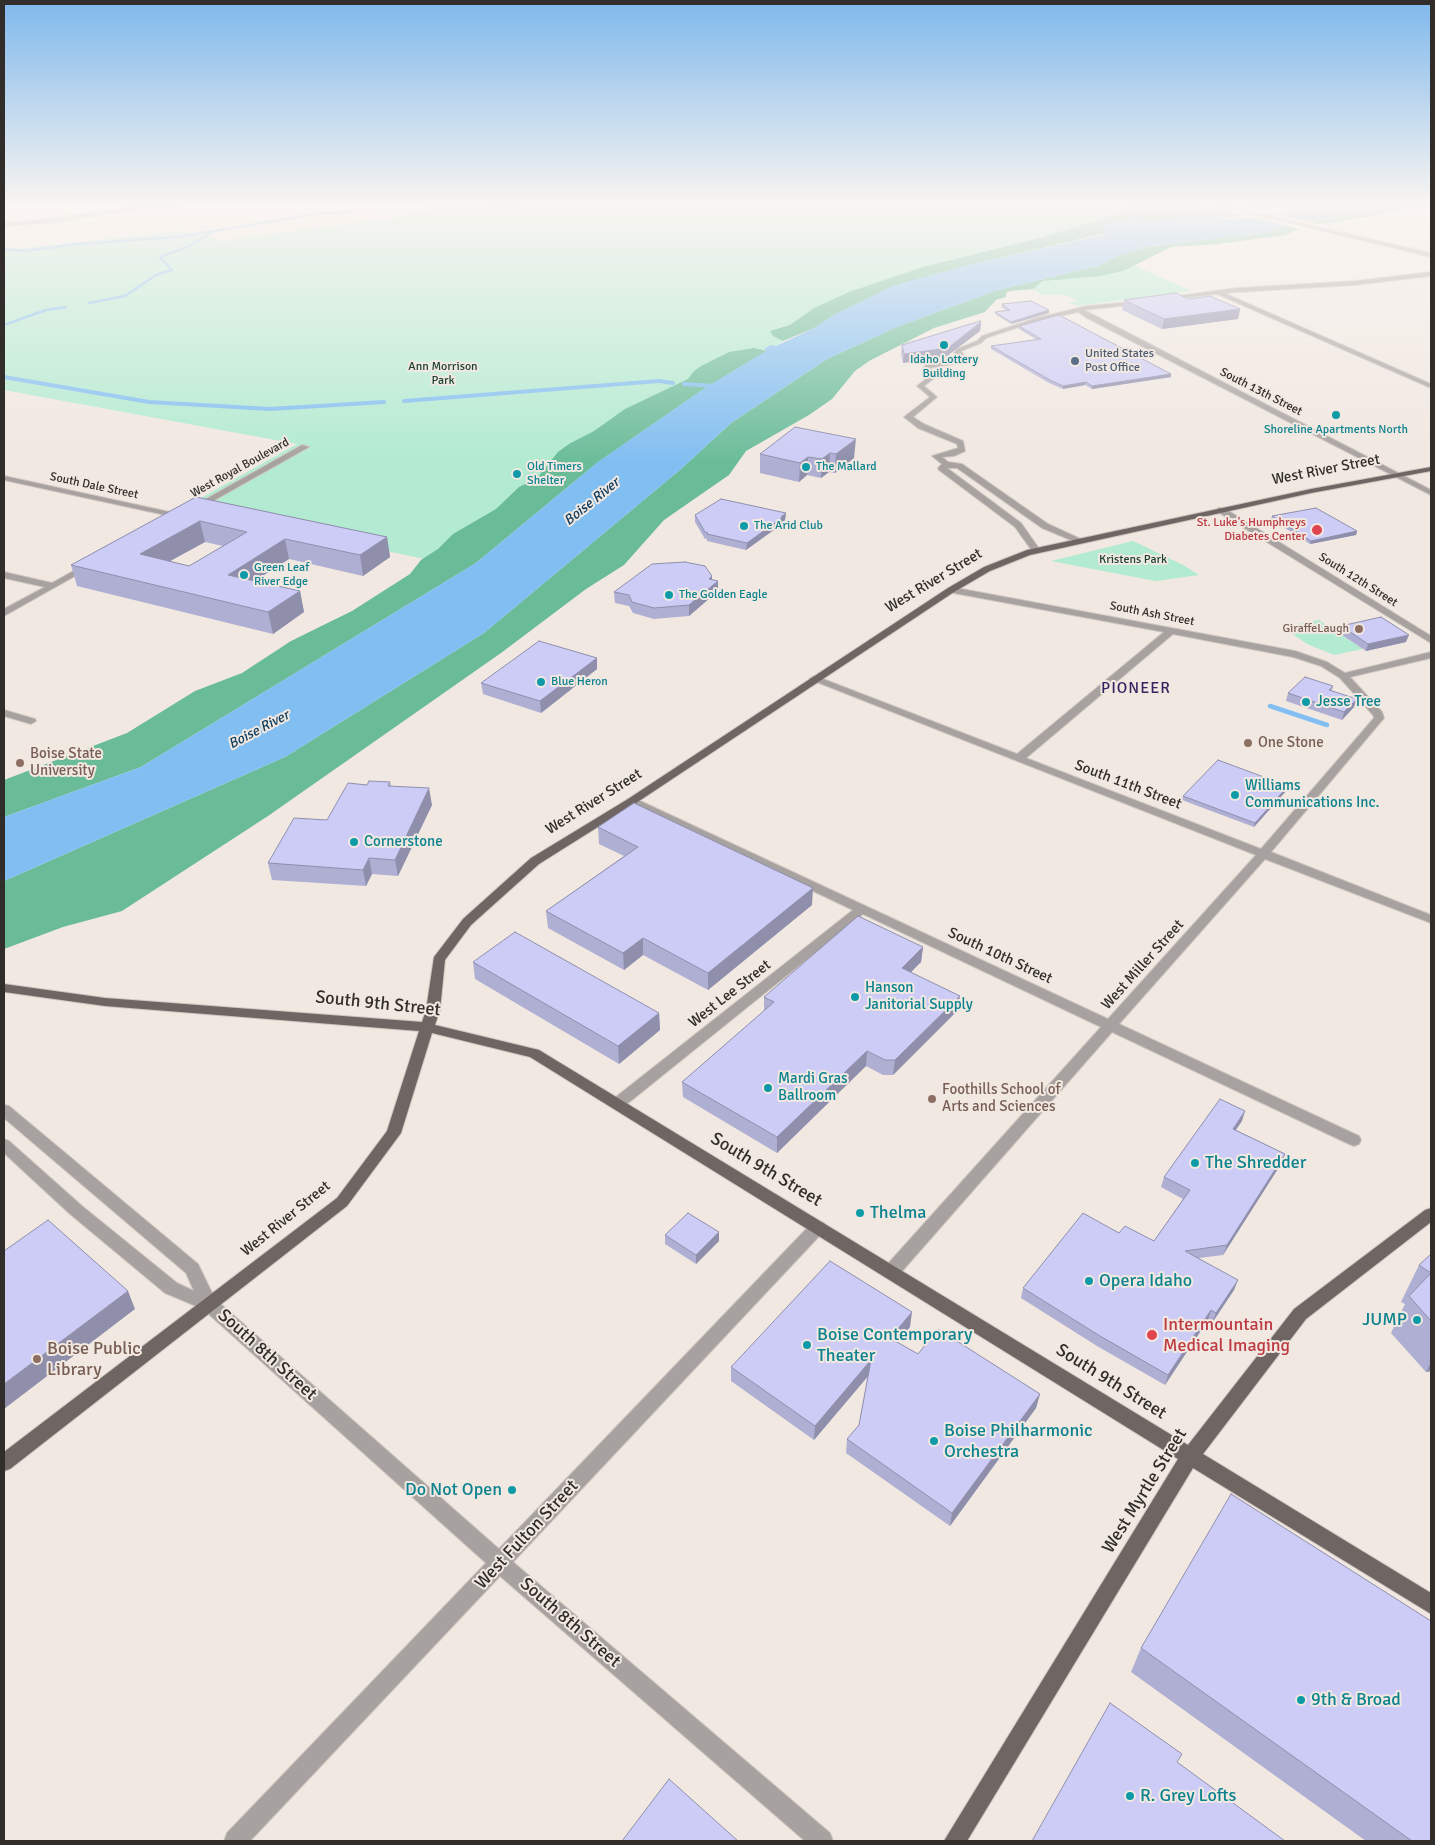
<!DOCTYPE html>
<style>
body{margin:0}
#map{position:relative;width:1435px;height:1845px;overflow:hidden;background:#f1e8e1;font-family:Signika,sans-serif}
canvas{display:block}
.frame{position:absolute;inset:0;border:5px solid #302d2a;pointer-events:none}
</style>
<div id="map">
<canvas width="1435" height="1845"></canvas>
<div class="frame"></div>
</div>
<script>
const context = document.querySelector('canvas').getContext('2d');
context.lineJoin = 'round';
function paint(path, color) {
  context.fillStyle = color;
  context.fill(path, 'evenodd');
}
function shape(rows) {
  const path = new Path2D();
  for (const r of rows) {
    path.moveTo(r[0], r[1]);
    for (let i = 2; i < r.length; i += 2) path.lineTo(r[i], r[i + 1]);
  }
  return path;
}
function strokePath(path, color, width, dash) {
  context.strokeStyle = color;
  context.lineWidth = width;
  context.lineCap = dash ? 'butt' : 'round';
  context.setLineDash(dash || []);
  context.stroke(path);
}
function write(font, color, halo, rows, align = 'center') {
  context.font = font + ' Signika,sans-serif';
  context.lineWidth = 4;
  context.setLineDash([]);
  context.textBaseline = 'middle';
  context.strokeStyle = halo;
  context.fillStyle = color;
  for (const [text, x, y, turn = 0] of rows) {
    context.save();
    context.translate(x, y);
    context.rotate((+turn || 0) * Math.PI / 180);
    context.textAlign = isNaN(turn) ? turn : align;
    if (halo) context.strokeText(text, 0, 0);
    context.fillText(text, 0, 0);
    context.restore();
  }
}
const green = shape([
 [429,205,1154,205,1026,252,965,266,788,338,776,346,770,345,453,565,183,508,297,444,4,390,4,250,180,231,203,234,221,241,426,213],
 [1131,264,1191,291,1077,306,1070,303,1078,301,1066,295,1042,295,1033,289,1043,281],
 [1133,541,1183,565,1199,575,1156,581,1051,561],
 [1319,620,1363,649,1334,655,1307,644,1283,627]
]);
const forest = shape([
 [1141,205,1154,205,1126,219,1101,227,1106,233,965,266,893,286,834,315,814,328,783,341,773,336,770,331,790,325,814,308,849,292,923,267,1040,238,1119,214],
 [1171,205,1196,205,1220,210,1153,222,1142,222,1139,219],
 [1382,205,1430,205,1338,222,1317,224,1308,221,1330,219,1342,213],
 [1286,226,1299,229,1286,235,1218,244,1171,247,1123,271,1100,276,1043,281,1033,289,1010,291,1006,293,1006,297,996,300,985,312,934,328,869,361,855,371,832,399,809,415,746,451,729,475,664,520,624,565,586,589,501,653,268,816,122,911,63,927,4,949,4,881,285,757,484,633,681,469,731,423,827,359,897,327,994,291,1097,266,1117,256,1146,247,1261,233],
 [754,348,767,351,705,388,598,462,476,563,141,767,4,817,4,780,127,733,195,691,242,673,291,641,352,611,410,574,421,560,438,549,453,534,496,509,519,487,537,478,558,452,569,444,594,431,625,409,688,379,694,371,701,366,729,352]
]);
const water = shape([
 [504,205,524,205,466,213,346,213,469,210],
 [1154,205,1171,205,1140,219,1142,222,1246,206,1382,205,1342,213,1330,219,1308,221,1261,233,1146,247,1117,256,1097,266,994,291,897,327,827,359,731,423,681,469,484,633,285,757,4,881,4,817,141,767,476,563,598,462,705,388,766,351,764,349,770,345,776,346,814,328,834,315,893,286,965,266,1106,234,1100,227,1126,219],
 [1304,208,1251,218,1219,220,1227,217,1242,216,1260,209]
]);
const pier = shape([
 [1237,205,1264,211,1249,216,1267,212,1314,223,1292,227,1212,208]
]);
const streamFar2 = shape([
 [5,249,24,251,78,244,178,237,322,213,353,212],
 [89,303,125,296,156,275,172,270,160,257,190,246,213,231],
 [4,325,46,310,66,307]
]);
const streamFar1 = shape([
 [4,377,149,402,270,409,384,402],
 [684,384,715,386],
 [404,401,659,381,673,383]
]);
const stream = shape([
 [1270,706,1327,725]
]);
const minor = shape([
 [147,205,180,205,147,209,145,208,50,223,4,226,4,223,50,219,147,205],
 [1215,205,1222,205,1431,253,1431,257,1215,205],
 [1431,272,1431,276,1355,285,1224,293,1431,384,1431,388,1217,294,1166,300,1163,298,1237,288,1355,281,1431,272],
 [1141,301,1139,304,1084,310,1431,490,1431,495,1087,318,1078,312,1040,320,986,338,981,343,961,351,968,362,929,368,938,375,924,386,937,397,913,417,924,424,963,441,965,451,954,456,942,457,948,462,962,464,1048,524,1085,541,1078,543,1042,528,957,468,947,468,1021,523,1040,550,1033,552,1015,527,939,470,938,468,942,464,932,456,958,448,957,444,918,428,904,417,930,397,917,386,931,375,922,369,927,364,961,360,954,353,957,349,977,341,982,336,1036,318,1087,306,1141,301],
 [302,445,309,447,197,510,190,508,302,445],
 [4,476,179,514,183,516,179,518,4,480,4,476],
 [1218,508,1224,508,1431,636,1431,643,1218,512,1218,508],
 [84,565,91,567,4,616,4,609,45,587,4,578,4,572,52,583,84,565],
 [951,587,1295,651,1327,662,1345,673,1431,652,1431,658,1350,677,1382,712,1384,718,1271,852,1431,915,1431,923,1265,859,1119,1024,1359,1136,1361,1140,1359,1144,1354,1146,1349,1144,1112,1032,897,1277,891,1279,885,1277,883,1272,885,1267,1101,1027,863,914,622,1108,612,1108,610,1104,612,1100,853,910,628,803,626,801,628,799,636,799,1108,1019,1256,855,809,679,814,676,818,677,1017,754,1164,632,948,592,947,590,951,587],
 [1173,634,1293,657,1321,666,1340,678,1373,715,1374,718,1261,849,1026,758,1173,634],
 [4,710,35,719,36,721,31,724,4,716,4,710],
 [4,1105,9,1106,198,1264,215,1299,499,1549,812,1223,818,1221,824,1223,826,1227,824,1231,513,1562,830,1833,833,1841,805,1841,500,1576,250,1841,224,1841,227,1833,486,1563,203,1309,165,1293,70,1214,4,1153,4,1139,9,1141,82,1206,177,1283,194,1291,186,1273,4,1118,4,1105]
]);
const major = shape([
 [1431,467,1431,471,1311,493,1030,555,990,571,954,592,636,803,539,864,471,925,445,960,440,1010,435,1025,539,1050,1188,1445,1294,1309,1425,1210,1431,1208,1431,1222,1306,1319,1203,1454,1431,1593,1431,1614,1193,1468,967,1841,944,1841,1178,1459,530,1057,432,1033,401,1133,347,1206,10,1469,4,1471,4,1452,337,1198,387,1131,419,1031,105,1006,4,992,4,984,105,998,422,1022,426,1010,434,957,463,919,531,858,628,799,948,588,984,567,1027,550,1311,489,1431,467]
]);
const wall = shape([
 [1188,299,1240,309,1238,319,1162,329,1122,310,1124,300],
 [1002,304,1049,310,1049,313,1011,324,995,314,995,312,1006,310,1001,307],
 [981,322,980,331,947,356,903,363,901,354,902,345],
 [1019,326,1171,374,1171,377,1092,389,1085,385,1063,389,1049,383,991,349,991,346,1037,340,1019,329],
 [795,427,854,458,835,473,829,472,821,478,807,475,799,482,760,473,760,454],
 [196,497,387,537,390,557,363,576,289,559,255,581,300,591,304,612,273,634,77,586,71,565],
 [205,542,223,546,189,566,169,561],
 [786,513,785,520,783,522,782,524,746,550,707,541,707,539,705,539,695,522,695,515],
 [1272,516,1357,531,1356,535,1310,544,1271,519],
 [712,579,718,591,689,616,654,619,633,613,629,606,615,603,614,592],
 [1341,626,1406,642,1366,651,1339,633],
 [597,658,597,669,541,713,483,694,481,683],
 [1333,686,1332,691,1354,707,1342,720,1286,701,1288,693],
 [390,782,391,786,432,805,398,876,372,874,366,886,272,880,268,863,327,820,367,785],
 [1288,786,1287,790,1254,827,1182,800,1183,796],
 [598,827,812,905,708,990,643,955,624,970,548,928,546,911,624,856,599,844],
 [923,947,921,962,911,972,957,1011,893,1075,883,1075,866,1066,777,1153,683,1097,682,1082,764,1011,764,997],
 [473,962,659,1013,660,1030,619,1064,475,979],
 [1242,1121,1236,1130,1285,1154,1281,1164,1223,1255,1199,1258,1234,1290,1212,1323,1208,1320,1165,1385,1097,1346,1021,1298,1023,1288,1119,1233,1154,1241,1183,1199,1161,1187,1164,1177],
 [719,1232,719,1241,696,1264,665,1244,665,1235],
 [1431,1254,1431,1371,1426,1372,1391,1333,1405,1304,1401,1302,1419,1265],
 [910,1327,897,1342,918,1354,1040,1394,1036,1408,950,1526,846,1453,847,1439,859,1425,868,1375,814,1440,731,1381,731,1367],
 [1141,1648,1431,1841,1366,1841,1131,1672]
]);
const shadedWall = shape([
 [1240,309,1238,319,1162,329,1164,319],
 [1049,310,1049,313,1011,324,1011,322],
 [981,322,980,331,947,356,903,363,904,354],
 [1171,374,1171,377,1092,389,1092,386],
 [1086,382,1085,385,1063,389,1063,386],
 [856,439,854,458,835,473,836,454],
 [830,453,829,472,821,478,822,459],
 [808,457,807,475,799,482,800,463],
 [786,513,785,520,783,522,782,524,746,550,747,543],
 [200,521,205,542,145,575,140,554],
 [1357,531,1356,535,1310,544,1311,541],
 [387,537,390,557,363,576,360,555],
 [285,539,289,559,232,595,228,575],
 [712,576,712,585,718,581,718,591,689,616,689,605,709,579],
 [300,591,304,612,273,634,268,612],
 [1409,635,1406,642,1366,651,1368,644],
 [597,658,597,669,541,713,540,701],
 [1357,699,1354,707,1342,720,1344,712],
 [1288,786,1287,790,1254,827,1255,823],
 [429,788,432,805,398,876,395,860],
 [369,858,372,874,366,886,363,870],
 [813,888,812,905,708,990,708,973],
 [643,938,643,955,624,970,623,953],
 [923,947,921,962,900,983,902,968],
 [960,996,957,1011,893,1075,895,1060],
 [659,1013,660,1030,619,1064,618,1046],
 [867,1051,866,1066,777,1153,777,1137],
 [1245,1111,1242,1121,1229,1139,1233,1129],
 [1285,1154,1281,1164,1223,1255,1227,1245],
 [719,1232,719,1241,696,1264,696,1255],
 [1238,1280,1234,1290,1212,1323,1216,1313],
 [128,1291,135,1309,4,1409,4,1384],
 [1211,1310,1208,1320,1165,1385,1168,1375],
 [912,1312,910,1327,888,1353,890,1338],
 [871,1360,870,1374,814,1440,815,1426],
 [1431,1362,1431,1371,1426,1372],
 [1040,1394,1036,1408,950,1526,952,1513]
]);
const building = shape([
 [1176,293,1188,299,1210,296,1240,309,1164,319,1124,300,1176,293],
 [1031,301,1049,310,1011,322,995,312,1010,310,1002,304,1031,301],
 [1059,315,1171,374,1092,386,1086,382,1063,386,1050,380,991,346,1041,339,1019,326,1059,315],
 [980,321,981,322,948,348,904,354,902,345,980,321],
 [795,427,856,439,836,454,830,453,822,459,808,457,800,463,760,454,795,427],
 [196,497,387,537,360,555,285,539,228,575,300,591,268,612,71,565,196,497],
 [200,521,247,532,189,566,140,554,200,521],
 [721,499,786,513,781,517,783,517,747,543,707,534,708,533,705,532,695,515,721,499],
 [1316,508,1357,531,1311,541,1272,516,1316,508],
 [685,562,705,566,712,576,709,579,718,581,689,605,654,608,632,602,629,595,614,592,652,564,685,562],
 [1381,617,1409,635,1368,644,1341,626,1381,617],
 [539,641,597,658,540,701,481,683,539,641],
 [1305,677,1333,686,1329,690,1357,699,1344,712,1288,693,1305,677],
 [1218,760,1288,786,1255,823,1183,796,1218,760],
 [369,781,390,782,388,786,429,788,395,860,369,858,363,870,268,863,294,818,327,820,348,783,367,785,369,781],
 [634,803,813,888,708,973,643,938,623,953,546,911,638,847,598,827,634,803],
 [858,916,923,947,902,968,960,996,895,1060,885,1060,867,1051,777,1137,682,1082,774,1002,764,997,858,916],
 [515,932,659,1013,618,1046,473,962,515,932],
 [1220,1099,1245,1111,1233,1129,1285,1154,1227,1245,1185,1251,1238,1280,1216,1313,1211,1310,1168,1375,1100,1336,1023,1288,1083,1213,1119,1233,1125,1226,1154,1241,1190,1190,1164,1177,1220,1099],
 [688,1213,719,1232,696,1255,665,1235,688,1213],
 [48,1220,128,1291,4,1384,4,1251,48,1220],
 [1431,1254,1431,1321,1409,1296,1431,1273,1419,1265,1431,1254],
 [830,1261,912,1312,890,1338,918,1354,938,1329,1040,1394,952,1513,847,1439,859,1425,871,1360,815,1426,731,1367,830,1261],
 [1231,1494,1431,1621,1431,1841,1412,1841,1141,1648,1231,1494],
 [1110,1703,1182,1754,1177,1762,1285,1841,1032,1841,1110,1703],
 [669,1779,738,1841,622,1841,669,1779]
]);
const markers = [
 [944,345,5,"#0f9aa8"],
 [1075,361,5,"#5c6f8a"],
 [1336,415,5,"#0f9aa8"],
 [806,467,5,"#0f9aa8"],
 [517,474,5,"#0f9aa8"],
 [744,526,5,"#0f9aa8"],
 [1317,530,6,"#e0444e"],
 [244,575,5,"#0f9aa8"],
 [669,595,5,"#0f9aa8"],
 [1359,629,5,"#8d6e63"],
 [541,682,5,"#0f9aa8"],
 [1306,702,5,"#0f9aa8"],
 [1248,743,5,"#8d6e63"],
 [20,763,5,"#8d6e63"],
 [1235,795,5,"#0f9aa8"],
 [354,842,5,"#0f9aa8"],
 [855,997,5,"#0f9aa8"],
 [768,1088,5,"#0f9aa8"],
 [932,1099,5,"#8d6e63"],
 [1195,1163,5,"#0f9aa8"],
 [860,1213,5,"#0f9aa8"],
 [1089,1281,5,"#0f9aa8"],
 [1417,1320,5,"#0f9aa8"],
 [1152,1335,6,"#e0444e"],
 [807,1345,5,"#0f9aa8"],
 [37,1359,5,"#8d6e63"],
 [934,1441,5,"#0f9aa8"],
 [512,1490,5,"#0f9aa8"],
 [1301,1700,5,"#0f9aa8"],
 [1130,1796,5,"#0f9aa8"]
];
const farServicenames = [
 ["United States",1085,354],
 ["Post Office",1085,368]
];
const farCulturenames = [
 ["Idaho Lottery",944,360,"center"],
 ["Building",944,374,"center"],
 ["Shoreline Apartments North",1336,430,"center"],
 ["Old Timers",527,467],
 ["Shelter",527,481],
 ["The Mallard",816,467],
 ["The Arid Club",754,526],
 ["Green Leaf",254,568],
 ["River Edge",254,582],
 ["The Golden Eagle",679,595],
 ["Blue Heron",551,682]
];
const farParknames = [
 ["Ann Morrison",443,367],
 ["Park",443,381],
 ["Kristens Park",1133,560]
];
const farStreetnames = [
 ["South 13th Street",1261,392,27],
 ["West Royal Boulevard",240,468,-29],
 ["South Dale Street",94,486,12],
 ["South 12th Street",1358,580,32],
 ["South Ash Street",1152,614,11]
];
const farHealthnames = [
 ["St. Luke's Humphreys",1306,523],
 ["Diabetes Center",1306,537]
];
const farEducationnames = [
 ["GiraffeLaugh",1349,629]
];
const farWaternames = [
 ["Boise River",592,502,-39],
 ["Boise River",259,730,-28]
];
const streetNames = [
 ["West River Street",1326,470,-11],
 ["West River Street",934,581,-31],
 ["South 11th Street",1128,785,21],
 ["West River Street",594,802,-32],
 ["South 10th Street",1000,956,25],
 ["West Miller Street",1143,965,-48],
 ["West Lee Street",730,994,-38],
 ["West River Street",286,1219,-39]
];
const cultureNames = [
 ["Jesse Tree",1316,702],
 ["Williams",1245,786],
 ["Communications Inc.",1245,803],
 ["Cornerstone",364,842],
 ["Hanson",865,988],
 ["Janitorial Supply",865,1005],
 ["Mardi Gras",778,1079],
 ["Ballroom",778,1096]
];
const educationNames = [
 ["One Stone",1258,743],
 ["Boise State",30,754],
 ["University",30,771],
 ["Foothills School of",942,1090],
 ["Arts and Sciences",942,1107]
];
const neighbourhoodNames = [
 ["PIONEER",1136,689]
];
const nearStreetnames = [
 ["South 9th Street",378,1004,6],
 ["South 9th Street",766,1170,31],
 ["South 8th Street",267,1355,42],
 ["South 9th Street",1111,1382,32],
 ["West Myrtle Street",1145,1491,-58],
 ["West Fulton Street",527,1535,-47],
 ["South 8th Street",570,1623,41]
];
const nearCulturenames = [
 ["The Shredder",1205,1163],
 ["Thelma",870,1213],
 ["Opera Idaho",1099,1281],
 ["JUMP",1407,1320,"right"],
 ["Boise Contemporary",817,1335],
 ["Theater",817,1356],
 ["Boise Philharmonic",944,1431],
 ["Orchestra",944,1452],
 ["Do Not Open",502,1490,"right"],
 ["9th & Broad",1311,1700],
 ["R. Grey Lofts",1140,1796]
];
const nearHealthnames = [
 ["Intermountain",1163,1325],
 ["Medical Imaging",1163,1346]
];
const nearEducationnames = [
 ["Boise Public",47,1349],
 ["Library",47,1370]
];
paint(green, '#b2ebd1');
paint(forest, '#6abc99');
paint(water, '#81bef1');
paint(pier, '#f1e8e1');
strokePath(streamFar2, '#81bef1', 2.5);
strokePath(streamFar1, '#81bef1', 4);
strokePath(stream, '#81bef1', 4.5);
strokePath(minor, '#cec6c0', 2);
strokePath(major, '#cec6c0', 2);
paint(minor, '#a7a2a0');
paint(major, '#6f6664');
paint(wall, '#afafd4');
paint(shadedWall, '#8f8fac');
paint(building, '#ccccf6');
strokePath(building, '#8f8fac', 1);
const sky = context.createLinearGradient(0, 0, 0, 463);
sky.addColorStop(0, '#7fb8ec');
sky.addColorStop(0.44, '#f9f5f2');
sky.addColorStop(1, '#f9f5f200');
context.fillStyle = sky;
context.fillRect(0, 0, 1435, 463);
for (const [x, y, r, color] of markers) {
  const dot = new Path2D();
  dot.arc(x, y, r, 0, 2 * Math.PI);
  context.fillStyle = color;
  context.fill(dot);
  strokePath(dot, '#f1e8e1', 2);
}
write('12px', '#4e5e75', '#f1e8e1', farServicenames, 'left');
write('12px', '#0d838f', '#f1e8e1', farCulturenames, 'left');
write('12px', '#1c4131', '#f1e8e1', farParknames);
write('12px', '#302d2a', '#f1e8e1', farStreetnames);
write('12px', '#be3a42', '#f1e8e1', farHealthnames, 'right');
write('12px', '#785e54', '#f1e8e1', farEducationnames, 'right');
write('italic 14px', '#103e60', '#f1e8e1', farWaternames);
write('15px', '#302d2a', '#f1e8e1', streetNames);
write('15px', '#0d838f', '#f1e8e1', cultureNames, 'left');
write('15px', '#785e54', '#f1e8e1', educationNames, 'left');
context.letterSpacing = '1px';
write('16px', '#342560', '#f1e8e1', neighbourhoodNames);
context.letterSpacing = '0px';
write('18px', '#302d2a', '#f1e8e1', nearStreetnames);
write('18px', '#0d838f', '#f1e8e1', nearCulturenames, 'left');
write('18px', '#be3a42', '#f1e8e1', nearHealthnames, 'left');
write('18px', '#785e54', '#f1e8e1', nearEducationnames, 'left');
</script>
